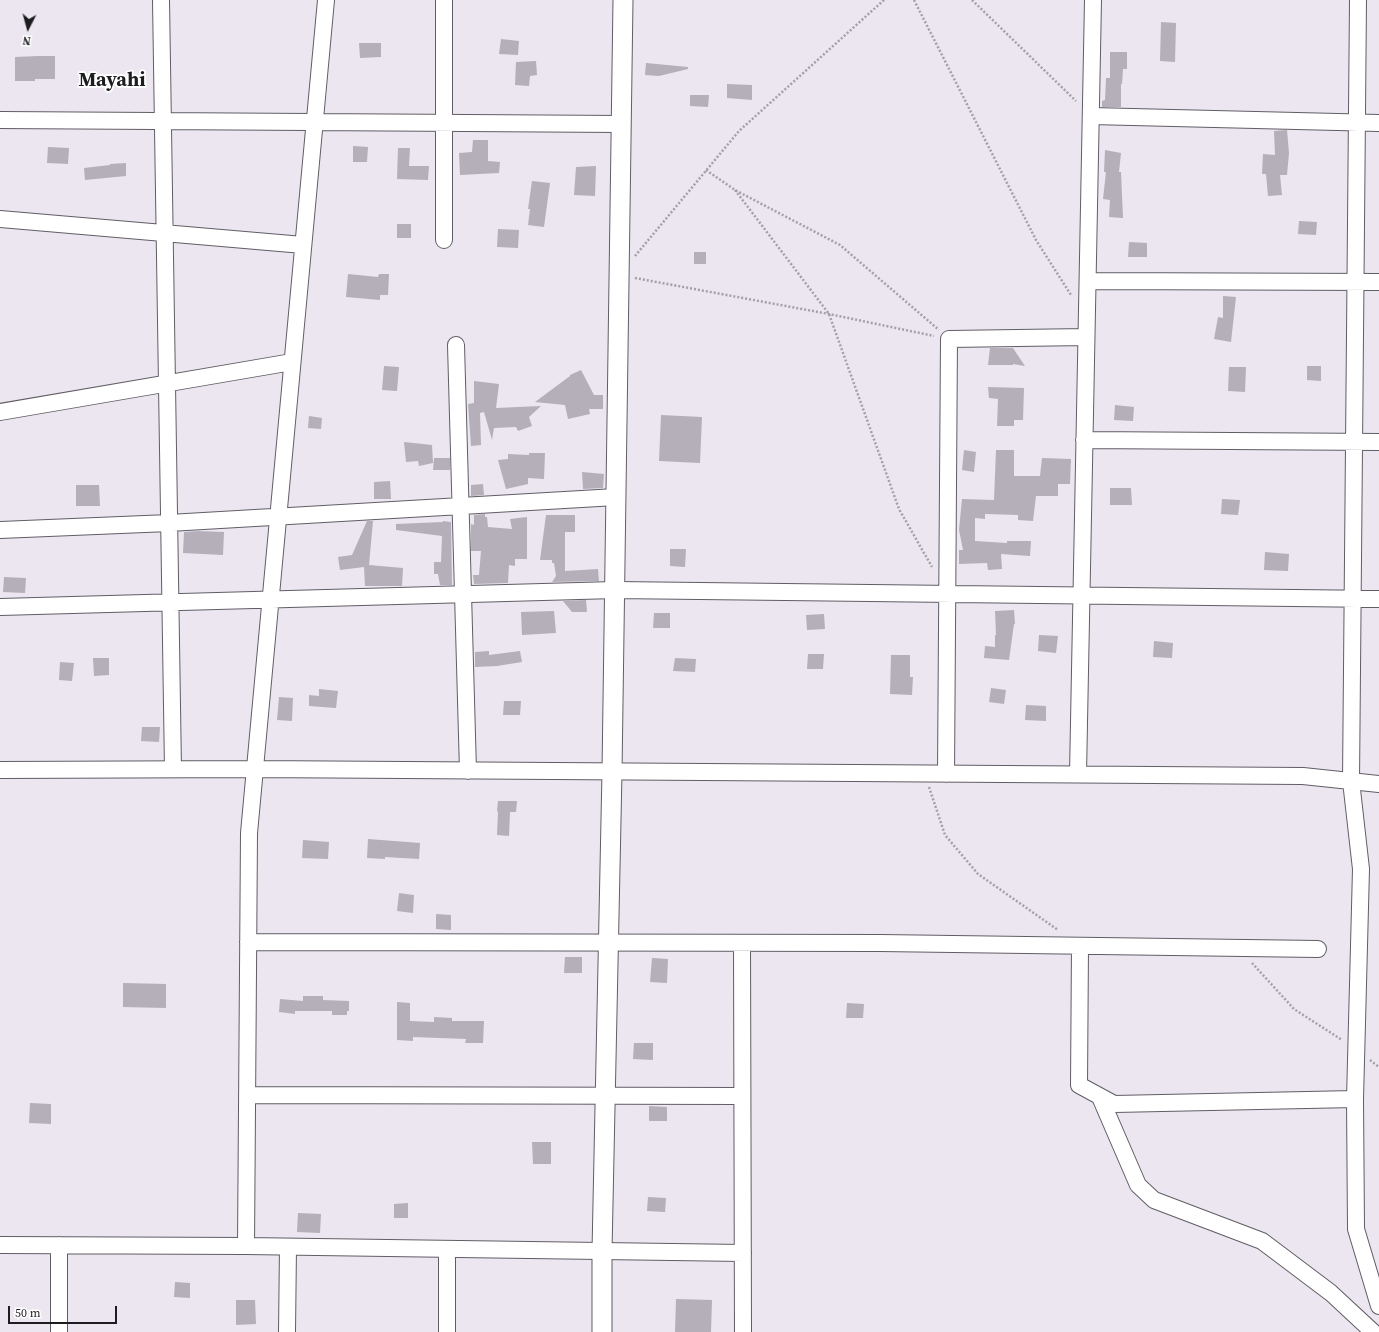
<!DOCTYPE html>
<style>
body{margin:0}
#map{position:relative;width:1379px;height:1332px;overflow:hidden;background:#ebe6f0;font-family:"Source Serif 4",serif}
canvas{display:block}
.north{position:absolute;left:8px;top:8px;width:40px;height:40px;-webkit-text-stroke:3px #fff;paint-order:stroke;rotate:186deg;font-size:11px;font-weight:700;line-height:16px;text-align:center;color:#1d1c1f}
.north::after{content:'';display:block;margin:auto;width:14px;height:18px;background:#1d1c1f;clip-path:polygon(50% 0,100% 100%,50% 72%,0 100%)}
.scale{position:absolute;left:8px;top:1306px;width:109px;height:18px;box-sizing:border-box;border:2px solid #1d1c1f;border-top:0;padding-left:5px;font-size:12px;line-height:14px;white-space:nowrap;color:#1d1c1f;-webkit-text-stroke:3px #fff;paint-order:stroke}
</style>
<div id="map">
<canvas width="1379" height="1332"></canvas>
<div class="north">N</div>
<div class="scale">50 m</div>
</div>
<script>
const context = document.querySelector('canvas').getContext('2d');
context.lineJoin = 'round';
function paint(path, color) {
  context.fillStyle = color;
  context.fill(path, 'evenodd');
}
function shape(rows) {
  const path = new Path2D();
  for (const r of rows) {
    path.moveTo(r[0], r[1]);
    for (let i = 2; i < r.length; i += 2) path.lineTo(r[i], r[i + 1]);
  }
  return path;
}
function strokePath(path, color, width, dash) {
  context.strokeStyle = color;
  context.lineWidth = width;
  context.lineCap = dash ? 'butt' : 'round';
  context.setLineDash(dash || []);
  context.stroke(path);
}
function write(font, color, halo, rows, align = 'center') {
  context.font = font + ' "Source Serif 4",serif';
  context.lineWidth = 3.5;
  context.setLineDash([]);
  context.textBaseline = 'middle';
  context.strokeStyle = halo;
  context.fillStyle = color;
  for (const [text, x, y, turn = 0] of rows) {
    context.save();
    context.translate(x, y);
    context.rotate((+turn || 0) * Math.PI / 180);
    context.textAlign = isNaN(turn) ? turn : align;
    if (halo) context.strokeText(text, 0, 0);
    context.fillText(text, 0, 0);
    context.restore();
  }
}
const building = shape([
 [1161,22,1176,23,1175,62,1160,61],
 [501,39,519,41,518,55,499,54],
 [359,43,381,43,381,57,360,58],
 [1110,52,1127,52,1127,69,1123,69,1122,84,1121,84,1121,107,1102,107,1102,101,1105,100,1106,78,1110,78],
 [38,56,55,56,55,79,35,79,35,81,15,81,15,57],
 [536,61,537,75,530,76,529,86,515,85,516,62],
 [646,63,688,67,688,69,659,76,645,75],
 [727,84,752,85,752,100,727,98],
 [690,95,709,95,708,107,690,106],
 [1287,130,1289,153,1287,175,1280,175,1282,195,1268,196,1266,174,1262,174,1263,154,1275,155,1274,131],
 [473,140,488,140,488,161,500,162,499,173,460,175,459,153,472,152],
 [353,146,368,147,367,162,353,162],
 [48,147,69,148,68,164,47,163],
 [398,148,410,148,409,166,429,166,428,180,397,179],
 [1105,150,1121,153,1119,172,1121,172,1123,218,1109,217,1110,200,1103,199,1106,172,1104,172],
 [126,163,126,176,85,180,84,168,110,165,110,164],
 [596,166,595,196,574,195,576,167],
 [532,181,550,183,544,227,528,225,530,209,528,209],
 [1299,221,1317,222,1316,235,1298,234],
 [397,224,411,224,411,238,397,238],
 [498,229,519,230,518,248,497,247],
 [1129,242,1147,243,1147,257,1128,257],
 [694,252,706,252,706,264,694,264],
 [348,274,378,277,379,274,389,274,388,295,380,295,380,300,346,297],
 [1223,296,1236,297,1231,342,1214,339,1218,317,1223,318],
 [990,348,1013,348,1025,366,1013,364,1013,365,988,365],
 [384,366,399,367,397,391,382,390],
 [1307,366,1321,366,1321,381,1307,380],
 [1229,367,1246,367,1245,392,1228,391],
 [581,370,594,395,603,395,603,409,589,409,590,414,568,419,565,405,535,402,570,376,570,375],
 [474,381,499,384,496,408,541,406,529,417,532,426,518,431,516,427,494,428,492,440,484,412,480,413,481,445,471,446,468,404,474,403],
 [988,387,1024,388,1023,420,1014,420,1014,426,997,426,998,399,989,398],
 [1115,405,1134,407,1133,421,1114,420],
 [661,415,702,417,700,463,659,461],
 [309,416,322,418,321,429,308,428],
 [404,442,432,445,433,463,419,466,418,461,406,462],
 [964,450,976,452,974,472,962,470],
 [996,450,1014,450,1014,476,1040,476,1042,458,1071,459,1070,484,1058,484,1058,496,1036,496,1033,521,1018,520,1018,515,985,514,985,519,975,518,975,541,1007,543,1007,541,1031,541,1030,556,1001,554,1002,569,988,570,987,563,959,564,959,550,963,550,959,530,962,499,994,500],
 [529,453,545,453,544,479,528,478,528,484,506,489,498,460,508,459,508,454,529,455],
 [434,458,450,458,450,470,433,470],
 [582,472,604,474,603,488,583,489],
 [390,481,391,499,374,499,374,482],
 [483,484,484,495,471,496,471,485],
 [76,485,99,485,100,506,76,506],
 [1110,488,1131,488,1132,505,1110,505],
 [1222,499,1240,500,1238,515,1221,514],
 [485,514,485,517,487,517,488,527,512,529,510,519,527,517,527,559,515,559,515,566,509,565,508,583,474,584,473,575,479,575,481,551,471,551,471,524,474,525,474,515],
 [546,515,575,515,575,532,565,532,565,571,598,569,599,581,552,582,556,576,554,563,552,563,552,560,540,560],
 [367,521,373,521,369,565,403,568,402,586,365,586,364,567,340,570,338,557,352,555],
 [443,521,451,522,452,585,440,585,438,574,434,574,434,562,441,562,442,536,396,530,396,524,443,522],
 [198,531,224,532,223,555,183,553,184,532],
 [670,549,686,549,685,567,670,566],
 [1265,552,1289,554,1288,571,1264,570],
 [4,577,26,578,25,593,3,592],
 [586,600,587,612,572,612,563,601],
 [1014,610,1015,624,1014,624,1009,660,984,658,985,646,995,647,995,635,996,635,995,611],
 [554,611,556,633,522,635,521,612],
 [654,613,670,613,670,628,653,628],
 [824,614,825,629,807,630,806,615],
 [1039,635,1058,636,1056,653,1038,651],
 [1154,641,1173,643,1172,658,1153,657],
 [489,651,489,655,520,651,522,662,497,666,475,667,475,652],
 [808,654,824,654,823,669,807,669],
 [891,655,910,655,910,677,913,677,912,695,890,694],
 [93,658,109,658,109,675,94,676],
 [675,658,696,659,695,672,673,671],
 [60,662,74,663,72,681,59,680],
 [991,688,1006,690,1004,704,989,702],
 [319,689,338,691,336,708,309,706,309,695,319,696],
 [279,697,293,698,292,721,277,720],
 [504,701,521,701,520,715,503,715],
 [1026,705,1046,706,1046,721,1025,720],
 [142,727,160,727,159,742,141,741],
 [498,801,517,801,516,812,510,812,509,836,497,835,498,812,497,811],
 [368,839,420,843,419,859,385,857,385,859,367,858],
 [303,840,329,842,328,859,302,858],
 [399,893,414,895,413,913,397,911],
 [436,914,451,915,451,930,436,929],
 [565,957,582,957,582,973,564,973],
 [652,958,668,959,667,983,650,982],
 [123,983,166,984,166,1008,123,1007],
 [303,996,323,996,323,1000,349,1001,349,1011,347,1011,347,1015,332,1015,332,1011,295,1011,295,1014,279,1012,280,999,303,1001],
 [397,1002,410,1003,410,1021,434,1022,434,1017,452,1018,452,1021,484,1021,483,1043,465,1043,466,1039,413,1037,413,1041,397,1040],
 [847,1003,864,1004,863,1018,846,1018],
 [634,1043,653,1043,653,1060,633,1059],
 [30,1103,51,1104,51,1124,29,1123],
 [649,1106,667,1107,667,1121,649,1121],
 [532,1142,551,1142,551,1164,533,1164],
 [648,1197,666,1198,665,1212,647,1211],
 [408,1203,408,1218,394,1218,394,1204],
 [298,1213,321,1214,320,1233,297,1232],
 [175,1282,190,1283,190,1298,174,1297],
 [676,1299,712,1300,711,1332,675,1332],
 [236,1300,255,1300,256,1324,236,1325]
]);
const path = shape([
 [914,0,1036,240,1071,295],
 [972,0,1076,101],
 [706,170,735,190,840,245,939,330],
 [735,190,829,314,899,509,932,567],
 [635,256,739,131,884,0],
 [635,278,829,314,934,336],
 [929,787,945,835,978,874,1058,930],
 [1252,963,1294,1009,1342,1040],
 [1370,1060,1379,1067]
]);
const minor = shape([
 [161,0,173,769],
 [444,0,444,240],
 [1358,0,1351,781,1361,869,1355,1099,1356,1229,1379,1306],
 [1091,116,1379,123],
 [0,120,621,124],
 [0,219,303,245],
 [1088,281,1379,282],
 [456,345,468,771],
 [0,412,292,362],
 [1084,440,1379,442],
 [0,530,169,523,616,497],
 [0,607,615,590,1379,599],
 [0,770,255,769,1303,776,1379,784],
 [946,774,949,339,1086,337],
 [1078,774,1093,0],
 [248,942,880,943,1318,949],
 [742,943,743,1332],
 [1080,946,1079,1085,1114,1104,1355,1099],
 [247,1095,742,1096],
 [1100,1097,1138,1185,1154,1200,1262,1241,1331,1293,1373,1332],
 [0,1245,246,1246,743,1253],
 [246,1246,249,833,326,0],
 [447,1249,447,1332],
 [59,1332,59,1245],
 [287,1332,288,1247]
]);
const tertiary = shape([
 [602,1332,602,1251,612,772,623,0]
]);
const townNames = [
 ["Mayahi",112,81]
];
paint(building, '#b4afb8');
strokePath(minor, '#615d65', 18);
strokePath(tertiary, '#615d65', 21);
strokePath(path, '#a3a0a7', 2.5, [2, 2]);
strokePath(minor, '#fff', 16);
strokePath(tertiary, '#fff', 19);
write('bold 20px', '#1d1c1f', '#fff', townNames);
</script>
